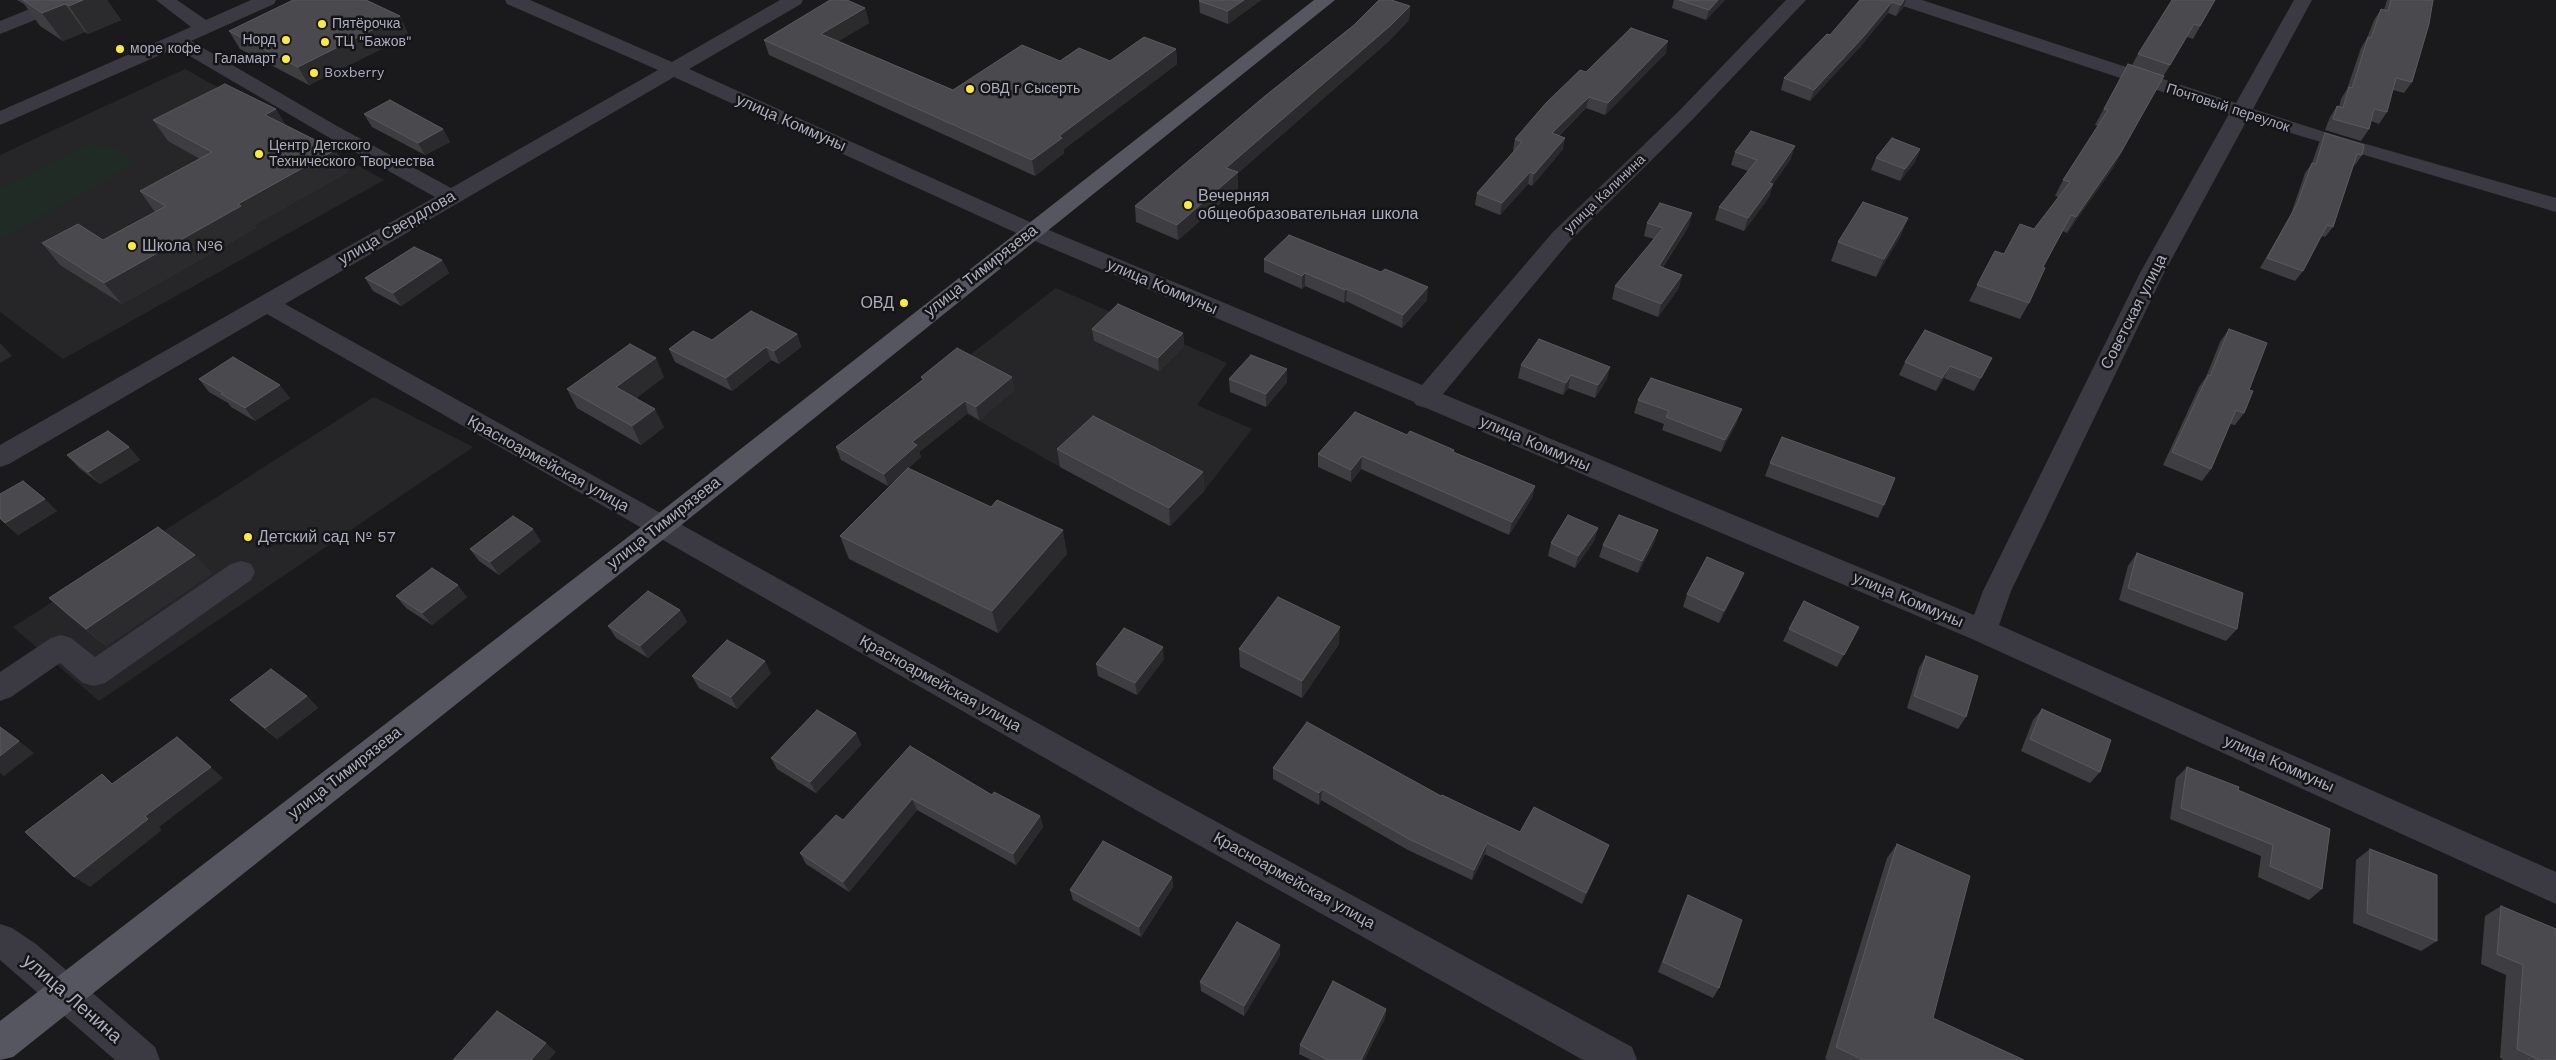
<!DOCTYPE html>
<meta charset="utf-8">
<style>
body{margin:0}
canvas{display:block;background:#1a1a1c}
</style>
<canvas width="2556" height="1060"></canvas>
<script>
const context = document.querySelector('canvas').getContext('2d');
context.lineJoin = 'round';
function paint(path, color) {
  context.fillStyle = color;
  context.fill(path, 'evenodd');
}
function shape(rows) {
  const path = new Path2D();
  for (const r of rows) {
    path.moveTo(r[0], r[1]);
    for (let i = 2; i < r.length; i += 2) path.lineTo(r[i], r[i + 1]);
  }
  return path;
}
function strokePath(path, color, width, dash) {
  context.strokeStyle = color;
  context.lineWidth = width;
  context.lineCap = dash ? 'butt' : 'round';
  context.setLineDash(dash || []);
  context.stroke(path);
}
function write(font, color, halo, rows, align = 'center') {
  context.font = font + ' "Work Sans",sans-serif';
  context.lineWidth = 5;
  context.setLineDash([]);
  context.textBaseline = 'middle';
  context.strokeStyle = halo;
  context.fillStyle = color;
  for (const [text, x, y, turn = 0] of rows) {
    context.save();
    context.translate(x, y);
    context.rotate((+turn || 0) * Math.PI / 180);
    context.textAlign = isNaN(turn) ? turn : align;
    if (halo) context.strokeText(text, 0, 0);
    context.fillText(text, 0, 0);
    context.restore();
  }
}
const built = shape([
 [185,69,384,180,63,359,0,312,0,155],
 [1056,288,1227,363,1197,405,1252,429,1204,491,1170,526,1060,467,925,390],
 [374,397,473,447,99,701,13,627]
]);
const green = shape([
 [89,144,116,148,129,155,132,161,126,168,78,196,0,238,0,189]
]);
const minor = shape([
 [52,0,77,0,75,4,0,34,0,21,52,0],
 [156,0,177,0,206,20,251,0,276,0,274,4,191,41,337,126,451,188,658,70,507,4,505,0,530,0,672,62,780,0,803,0,801,4,689,69,1039,226,1422,385,1553,232,1678,112,1786,0,1806,0,1692,120,1569,242,1443,394,1974,615,1983,591,2140,273,2229,114,1897,4,1895,0,1922,0,2236,103,2294,0,2312,0,2253,109,2334,135,2556,198,2556,212,2247,120,2164,273,2011,591,1999,625,2556,872,2556,904,1972,639,1426,408,1416,405,1414,402,1023,236,674,77,285,304,1158,790,1632,1047,1637,1060,1583,1060,1136,810,267,314,9,464,0,467,0,445,435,197,323,134,176,48,0,125,0,111,191,27,156,0],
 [241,561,251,564,255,572,251,580,105,683,94,686,83,683,60,663,11,697,0,701,0,672,51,638,61,635,71,638,95,657,231,564,241,561],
 [0,924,12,928,36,944,155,1047,160,1060,115,1060,0,960,0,924]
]);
const major = shape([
 [1314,0,1335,0,670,534,13,1057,0,1060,0,1021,650,520,1314,0]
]);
const wall = shape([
 [17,0,107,0,121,20,88,34,85,32,63,41,40,26,24,4],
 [1261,0,1228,24,1200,13,1199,1],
 [1674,0,1725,0,1706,20,1672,8],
 [1860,0,1906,0,1903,8,1896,16,1888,13,1860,47,1810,101,1781,90,1784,78,1830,35],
 [2215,0,2193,39,2187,37,2163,77,2113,168,2067,233,2063,231,2043,267,2029,303,2020,319,1969,301,1995,251,2004,254,2034,229,2059,197,2055,196,2063,180,2098,126,2095,125,2128,64,2132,65,2138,54],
 [2387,0,2433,0,2412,82,2404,93,2393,90,2387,112,2379,124,2371,121,2369,129,2361,141,2325,130,2330,117,2337,106,2339,107,2341,99,2347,89,2361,48,2367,38,2374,20,2381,9,2384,10],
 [1410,6,1409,20,1389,41,1238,173,1238,188,1178,240,1136,222,1135,206],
 [865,8,869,23,838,41,953,90,1060,61,1110,61,1176,49,1177,64,1064,149,1064,153,1035,176,769,55,764,40],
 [229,31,409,35,309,85,240,49],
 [1666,53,1605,115,1586,108,1559,136,1563,149,1532,186,1528,184,1500,215,1475,205,1477,193,1514,151,1513,150,1515,139,1586,72],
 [364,114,443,129,450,142,425,155,372,127],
 [153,120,286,125,335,150,348,172,254,225,256,228,122,304,60,265,42,243,103,240,155,212,140,191,200,159,168,141],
 [2325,133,2362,155,2355,165,2354,165,2333,227,2325,237,2322,236,2303,271,2295,281,2260,268,2291,214,2305,173,2312,163,2319,143],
 [1920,149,1915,162,1900,181,1871,170,1876,158],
 [1735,152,1791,159,1773,184,1769,197,1744,231,1715,220,1719,207,1748,171,1731,165],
 [1908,218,1900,237,1876,277,1831,261,1838,242],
 [1647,223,1689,226,1663,267,1679,288,1658,317,1612,299,1615,286,1654,239,1644,236],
 [1264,259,1381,272,1427,300,1402,328,1346,301,1344,303,1305,286,1302,289,1264,272],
 [442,260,449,273,401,306,373,291,365,278],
 [1092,329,1183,333,1184,346,1159,371,1094,341],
 [2229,329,2249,390,2244,413,2235,425,2230,424,2211,469,2202,481,2163,465,2199,387,2206,377,2220,342],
 [797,334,801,347,779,364,771,360,732,391,675,362,669,349,712,340],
 [1992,358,1974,391,1944,378,1936,391,1899,375,1905,362],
 [1521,365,1607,379,1595,398,1568,388,1563,395,1518,378],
 [664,377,636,398,664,427,641,445,577,408,567,389],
 [921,377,1012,377,1014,390,979,420,968,413,919,452,921,457,908,468,1067,554,998,633,849,559,840,536,903,473,888,486,841,460,836,447,922,380],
 [199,379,290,398,255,421,231,407,228,403,209,392],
 [1229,379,1287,382,1266,407,1230,392],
 [1638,400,1737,422,1721,452,1662,430,1664,424,1634,413],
 [1407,435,1454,450,1454,452,1535,486,1532,498,1509,535,1361,469,1351,482,1318,467,1318,454],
 [129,447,140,460,100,484,79,468,67,455],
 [1057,449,1203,472,1204,491,1170,526,1060,467],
 [1770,463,1884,505,1878,518,1765,476],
 [0,494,57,511,18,535,0,519],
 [1598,528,1594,541,1575,568,1548,556,1551,543],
 [1658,530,1654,543,1638,573,1599,557,1603,545],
 [541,541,499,575,479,561,470,549],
 [2137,553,2237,629,2226,641,2119,600,2128,566],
 [212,573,106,646,69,616,49,598],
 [1739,585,1719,623,1683,607,1687,594],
 [396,596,467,597,432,625,406,608],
 [680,610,687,622,648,658,616,638,608,626],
 [1859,627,1837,667,1783,641,1789,629],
 [1339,644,1302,698,1240,667,1239,649],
 [1926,656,1966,717,1958,729,1907,708,1919,668],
 [1164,659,1137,695,1098,676,1096,664],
 [771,673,737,709,699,688,692,676],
 [307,696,318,708,277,739,242,711,230,700],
 [2042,709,2100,772,2090,783,2021,751,2033,720],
 [856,733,861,745,816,793,777,769,771,758],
 [910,746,992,795,1040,816,1043,827,1016,865,917,810,849,892,806,864,800,853,843,820],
 [2187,767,2238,790,2322,889,2309,900,2258,877,2261,856,2170,819,2176,778],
 [1273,768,1441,796,1520,832,1605,855,1582,904,1485,854,1472,880,1408,850,1321,800,1319,805,1273,779],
 [1897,844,1933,1018,2024,1060,1828,1060,1825,1059,1887,858],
 [2370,849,2437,941,2421,951,2353,923,2356,860],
 [1172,877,1173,887,1141,937,1073,900,1070,890],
 [1688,895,1719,988,1713,998,1658,972,1683,906],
 [2501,906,2556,929,2556,1060,2503,1060,2500,1058,2506,975,2481,964,2485,916],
 [1280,955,1244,1016,1201,991,1200,982],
 [1386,1009,1385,1018,1364,1060,1311,1060,1299,1054,1300,1045]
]);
const shadedWall = shape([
 [83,0,107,0,121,20,88,34,69,6],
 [1244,0,1261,0,1228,24,1228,11],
 [1718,0,1725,0,1706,20,1709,10],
 [1904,0,1906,0,1903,8,1896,16,1901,5],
 [1892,2,1888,13,1860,47,1810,101,1814,90],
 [65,4,85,32,63,41,42,13],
 [1410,6,1409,20,1389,41,1238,173,1238,188,1178,240,1177,225,1226,168],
 [865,8,869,23,826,49,821,34],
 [400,16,409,35,309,85,298,67],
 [1668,41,1666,53,1605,115,1608,103],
 [1176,49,1177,64,1064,149,1064,153,1035,176,1032,160,1059,136],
 [2155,91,2113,168,2067,233,2076,217],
 [1589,97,1586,108,1550,144,1552,133],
 [276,109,289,130,265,115],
 [443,129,450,142,425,155,418,143],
 [1565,138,1563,149,1532,186,1534,174],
 [1795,146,1791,159,1765,196,1769,183],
 [1920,149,1915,162,1900,181,1905,169],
 [335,150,348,172,254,225,256,228,122,304,104,283,238,204],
 [1530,172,1528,184,1500,215,1502,203],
 [1773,184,1769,197,1744,231,1748,218],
 [1692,213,1689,226,1655,278,1659,266],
 [1908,218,1900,237,1876,277,1884,259],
 [442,260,449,273,401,306,393,293],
 [1305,273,1305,286,1302,289,1302,276],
 [1682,275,1679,288,1658,317,1661,304],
 [1428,287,1427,300,1402,328,1403,315],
 [1347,289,1346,301,1344,303,1345,290],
 [1183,333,1184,346,1159,371,1158,358],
 [797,334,801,347,779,364,774,351],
 [0,343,12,356,0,363],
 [766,347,771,360,732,391,726,378],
 [656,358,664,377,626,406,616,387],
 [1950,366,1944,378,1936,391,1942,378],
 [1610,367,1607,379,1595,398,1598,385],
 [1287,369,1287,382,1266,407,1266,394],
 [1571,375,1568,388,1563,395,1566,383],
 [1012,377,1014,390,979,420,976,407],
 [280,385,290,398,255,421,245,408],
 [965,401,968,413,919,452,921,457,888,486,884,474,912,442],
 [655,409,664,427,641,445,632,426],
 [1742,409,1737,422,1721,452,1725,440],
 [129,447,140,460,100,484,88,472],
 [1362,456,1361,469,1351,482,1351,470],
 [1203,472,1204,491,1170,526,1169,508],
 [1535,486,1532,498,1509,535,1512,522],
 [45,499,57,511,18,535,5,523],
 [1598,528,1594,541,1575,568,1578,556],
 [533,529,541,541,499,575,490,562],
 [1063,530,1067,554,998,633,992,611],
 [1658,530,1654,543,1638,573,1642,561],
 [195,555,212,573,106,646,86,629],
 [1744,573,1739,585,1719,623,1724,611],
 [458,585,467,597,432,625,422,613],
 [680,610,687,622,648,658,640,646],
 [1340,627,1339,644,1302,698,1302,681],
 [1163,647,1164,659,1137,695,1135,683],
 [765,661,771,673,737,709,731,697],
 [307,696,318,708,277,739,265,728],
 [856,733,861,745,816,793,810,782],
 [177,737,223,778,159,827,162,830,90,887,74,877,145,816],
 [19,741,34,753,4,776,0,773,0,756],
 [1322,789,1321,800,1319,805,1319,793],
 [912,799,917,810,849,892,843,882],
 [1040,816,1043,827,1016,865,1013,854],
 [1487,843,1485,854,1472,880,1474,870],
 [1609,845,1605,855,1582,904,1586,893],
 [1172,877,1173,887,1141,937,1139,927],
 [1280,945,1280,955,1244,1016,1244,1006],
 [1386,1009,1385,1018,1364,1060,1361,1060],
 [546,1043,556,1052,549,1060,531,1060]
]);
const building = shape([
 [23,0,83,0,69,6,65,4,42,13,23,0],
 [293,0,366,0,400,16,298,67,229,31,293,0],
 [830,0,847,0,865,8,821,34,953,90,1022,45,1060,61,1079,48,1110,61,1144,37,1176,49,1059,136,1062,138,1032,160,764,40,830,0],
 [1200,0,1244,0,1228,11,1199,1,1200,0],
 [1379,0,1391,0,1410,6,1390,26,1226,168,1238,172,1177,225,1135,206,1265,96,1354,25,1379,0],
 [1679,0,1718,0,1709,10,1679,0],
 [1860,0,1904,0,1901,5,1892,2,1864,36,1814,90,1784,78,1827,34,1830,35,1860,0],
 [2172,0,2215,0,2200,26,2194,24,2170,65,2138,54,2172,0],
 [2391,0,2433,0,2429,24,2412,82,2396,78,2387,112,2374,109,2369,129,2333,119,2337,106,2343,108,2349,87,2352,88,2368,37,2371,38,2381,9,2388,11,2391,0],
 [1631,28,1668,41,1608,103,1589,97,1552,133,1565,138,1534,174,1530,172,1502,203,1477,193,1522,142,1515,139,1546,103,1580,70,1586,72,1631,28],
 [2128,64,2164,76,2121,152,2076,217,2071,215,2043,267,2045,268,2029,303,1977,285,1995,251,2004,254,2020,224,2034,229,2070,182,2063,180,2108,110,2104,109,2128,64],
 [225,84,276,109,265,115,335,150,238,204,241,206,104,283,42,243,78,224,103,240,166,206,140,191,212,152,153,120,225,84],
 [390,100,443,129,418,143,364,114,390,100],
 [1751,131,1795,146,1769,183,1773,184,1748,218,1719,207,1757,160,1735,152,1751,131],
 [2325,133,2364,145,2362,155,2357,154,2333,227,2327,225,2303,271,2267,258,2297,204,2312,163,2316,164,2325,133],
 [1892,138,1920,149,1905,169,1876,158,1892,138],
 [1863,202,1908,218,1884,259,1838,242,1863,202],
 [1660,203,1692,213,1659,266,1682,275,1661,304,1615,286,1663,228,1647,223,1660,203],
 [1289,235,1381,272,1385,269,1428,287,1403,315,1347,289,1345,290,1305,273,1302,276,1264,259,1289,235],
 [414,247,442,260,393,293,365,278,414,247],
 [1118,304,1183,333,1158,358,1092,329,1118,304],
 [751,311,797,334,774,351,766,347,726,378,669,349,693,331,712,340,751,311],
 [2229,329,2267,343,2249,390,2253,391,2244,413,2236,410,2211,469,2172,452,2208,375,2210,376,2229,329],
 [1925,330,1992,358,1981,378,1950,366,1942,378,1905,362,1925,330],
 [1539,339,1610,367,1598,385,1571,375,1566,383,1521,365,1539,339],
 [630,344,656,358,616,387,655,409,632,426,567,389,630,344],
 [957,348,1012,377,976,407,965,401,912,442,917,445,884,474,836,447,924,379,921,377,957,348],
 [1251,355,1287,369,1266,394,1229,379,1251,355],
 [233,357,280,385,245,408,221,394,223,393,199,379,233,357],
 [1651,378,1742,409,1725,440,1666,417,1669,411,1638,400,1651,378],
 [1355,412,1407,435,1410,431,1454,450,1453,452,1535,486,1512,522,1362,456,1351,470,1318,454,1355,412],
 [1093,416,1203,472,1169,508,1057,449,1093,416],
 [108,431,129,447,88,472,67,455,108,431],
 [1782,437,1895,478,1884,505,1770,463,1782,437],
 [908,468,991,507,997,500,1063,530,992,611,840,536,908,468],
 [23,481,45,499,5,523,0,518,0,494,23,481],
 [1568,515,1598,528,1578,556,1551,543,1568,515],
 [1619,515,1658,530,1642,561,1603,545,1619,515],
 [513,516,533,529,490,562,470,549,513,516],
 [158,527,195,555,86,629,49,598,158,527],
 [2137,553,2243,593,2237,629,2128,588,2137,553],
 [1707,557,1744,573,1724,611,1687,594,1707,557],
 [432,568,458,585,422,613,396,596,432,568],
 [648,591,680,610,640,646,608,626,648,591],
 [1278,597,1340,627,1302,681,1239,649,1278,597],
 [1804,601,1859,627,1844,655,1789,629,1804,601],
 [1124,628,1163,647,1135,683,1096,664,1124,628],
 [727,640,765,661,731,697,692,676,727,640],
 [1926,656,1978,676,1966,717,1914,696,1926,656],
 [271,669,307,696,265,728,230,700,271,669],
 [2042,709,2111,740,2100,772,2030,739,2042,709],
 [817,710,856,733,810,782,771,758,817,710],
 [1307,722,1441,796,1442,795,1520,832,1534,807,1609,845,1586,893,1487,843,1474,870,1409,839,1322,789,1319,793,1273,768,1307,722],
 [0,727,19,741,0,756,0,727],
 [177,737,211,767,145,816,148,819,74,877,25,832,102,774,112,784,177,737],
 [910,746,992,795,994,792,1040,816,1013,854,912,799,843,882,800,853,836,815,843,820,910,746],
 [2187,767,2239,787,2238,790,2330,829,2322,889,2270,866,2273,845,2181,808,2187,767],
 [1103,841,1172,877,1139,927,1070,890,1103,841],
 [1897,844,1970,876,1933,1018,2024,1060,1863,1060,1836,1047,1897,844],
 [2370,849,2437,875,2437,941,2367,913,2370,849],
 [1688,895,1742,920,1719,988,1663,962,1688,895],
 [2501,906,2556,929,2556,1060,2539,1060,2517,1049,2523,965,2497,954,2501,906],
 [1237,922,1280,945,1244,1006,1200,982,1237,922],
 [1333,981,1386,1009,1361,1060,1328,1060,1300,1045,1333,981],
 [497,1011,546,1043,531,1060,453,1060,497,1011]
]);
const markers = [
 [322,24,5,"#feec30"],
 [286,40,5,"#feec30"],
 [325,42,5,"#feec30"],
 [120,49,5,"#feec30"],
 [286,59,5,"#feec30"],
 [314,73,5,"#feec30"],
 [970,89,5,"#feec30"],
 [259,154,5,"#feec30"],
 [1188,205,5,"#feec30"],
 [132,246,5,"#feec30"],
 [904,303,5,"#feec30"],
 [248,537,5,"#feec30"]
];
const farPoinames = [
 ["Пятёрочка",332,24],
 ["Норд",276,40,"right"],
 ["ТЦ \"Бажов\"",335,42],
 ["море кофе",130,49],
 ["Галамарт",276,59,"right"],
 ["Boxberry",324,73],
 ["ОВД г Сысерть",980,89],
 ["Центр Детского",269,146],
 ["Технического Творчества",269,162]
];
const farStreetnames = [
 ["Почтовый переулок",2228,108,18],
 ["улица Калинина",1605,194,-44]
];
const streetNames = [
 ["улица Коммуны",791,123,24],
 ["улица Свердлова",397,228,-30],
 ["улица Тимирязева",981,271,-38],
 ["улица Коммуны",1162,287,23],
 ["Советская улица",2134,312,-63],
 ["улица Коммуны",1535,444,23],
 ["Красноармейская улица",548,464,29],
 ["улица Тимирязева",664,523,-38],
 ["улица Коммуны",1908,600,23],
 ["Красноармейская улица",940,684,29],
 ["улица Коммуны",2279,764,24],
 ["улица Тимирязева",345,773,-38],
 ["Красноармейская улица",1294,881,29]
];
const poiNames = [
 ["Вечерняя",1198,196],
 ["общеобразовательная школа",1198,214],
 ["Школа №6",142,246],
 ["ОВД",894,303,"right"],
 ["Детский сад № 57",258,537]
];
const nearStreetnames = [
 ["улица Ленина",72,999,41]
];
paint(built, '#262629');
paint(green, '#212b25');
paint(minor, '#3b3a42');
paint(major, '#565661');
paint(wall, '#3e3d41');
paint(shadedWall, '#2b2a2d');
paint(building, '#4a494e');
strokePath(building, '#595960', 1);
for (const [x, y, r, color] of markers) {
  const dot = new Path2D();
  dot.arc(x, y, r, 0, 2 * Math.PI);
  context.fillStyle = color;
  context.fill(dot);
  strokePath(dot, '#151517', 2);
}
write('14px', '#abacbc', '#151517', farPoinames, 'left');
write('14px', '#abacbc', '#151517', farStreetnames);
write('16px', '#abacbc', '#151517', streetNames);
write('16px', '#abacbc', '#151517', poiNames, 'left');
write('19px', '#abacbc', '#151517', nearStreetnames);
</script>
